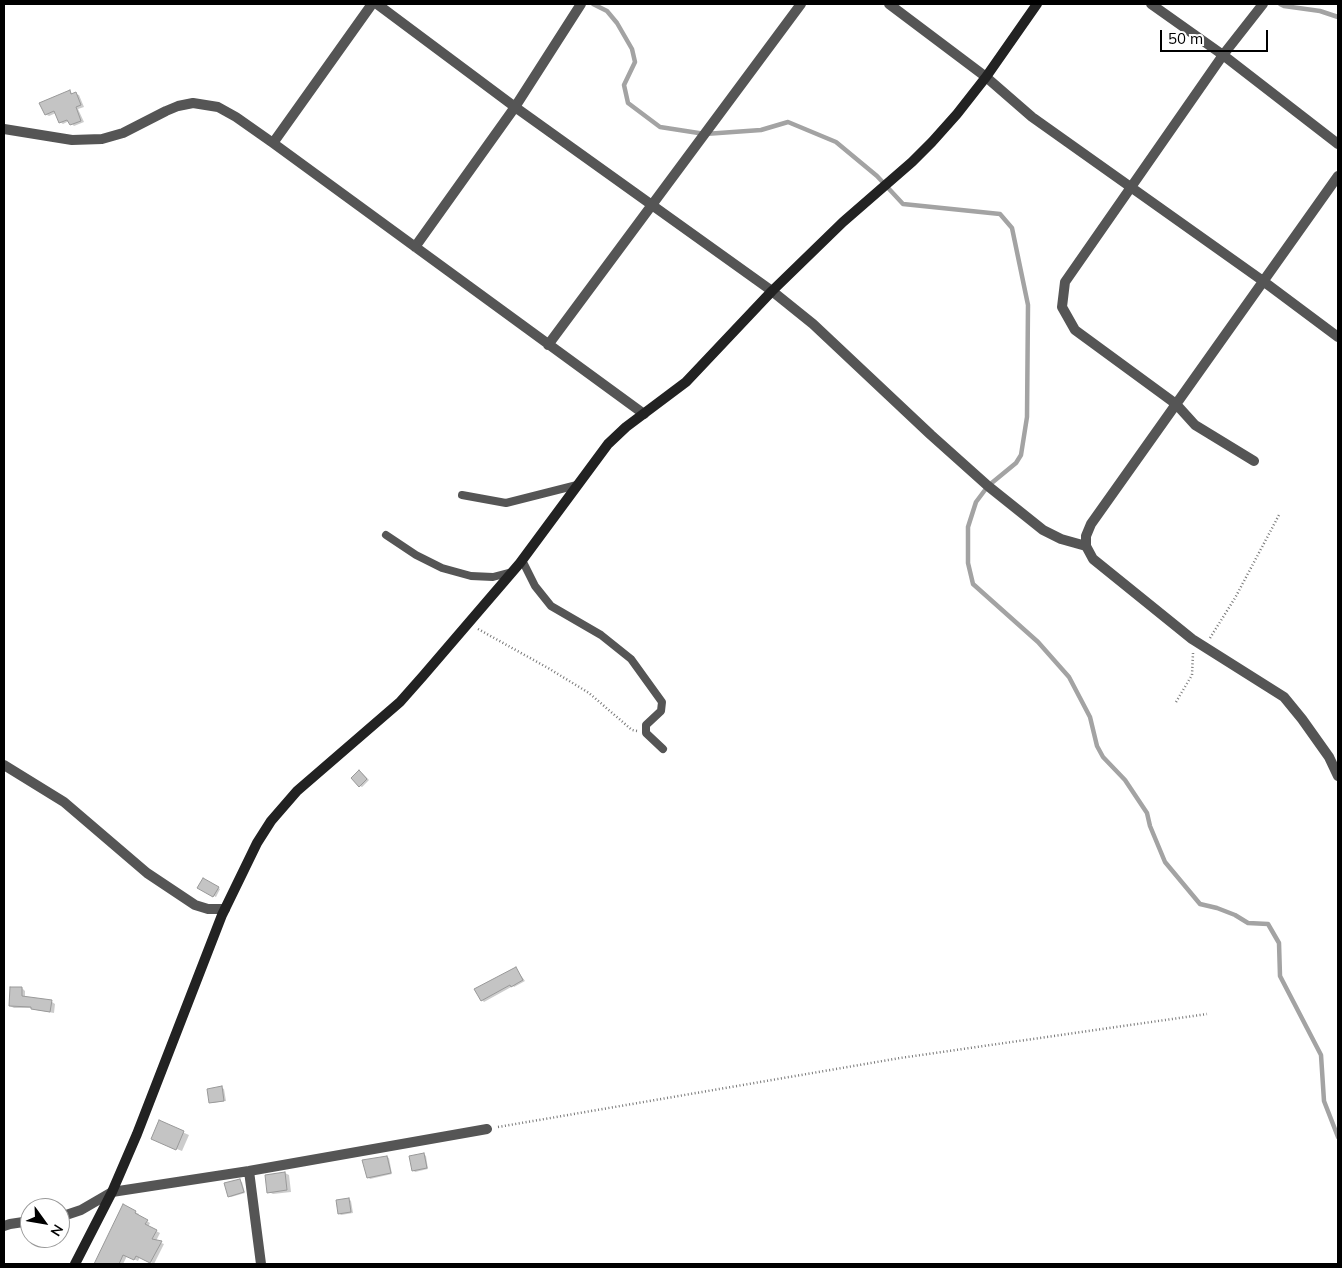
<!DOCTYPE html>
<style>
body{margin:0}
#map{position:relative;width:1342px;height:1268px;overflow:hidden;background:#fff;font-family:Mulish,sans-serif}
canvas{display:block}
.frame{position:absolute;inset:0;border:5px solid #000;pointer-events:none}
.north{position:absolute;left:20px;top:1198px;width:50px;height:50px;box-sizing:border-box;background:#fff;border:1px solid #999;border-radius:50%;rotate:122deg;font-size:14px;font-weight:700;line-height:20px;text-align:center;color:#000}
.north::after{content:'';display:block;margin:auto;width:18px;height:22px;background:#000;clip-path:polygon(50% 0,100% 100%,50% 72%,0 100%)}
.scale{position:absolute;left:1160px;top:30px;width:108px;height:22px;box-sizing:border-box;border:2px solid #000;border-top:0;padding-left:6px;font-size:15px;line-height:18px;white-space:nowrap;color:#000;-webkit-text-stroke:4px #fff;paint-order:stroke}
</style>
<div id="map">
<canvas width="1342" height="1268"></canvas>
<div class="frame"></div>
<div class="north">N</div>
<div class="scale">50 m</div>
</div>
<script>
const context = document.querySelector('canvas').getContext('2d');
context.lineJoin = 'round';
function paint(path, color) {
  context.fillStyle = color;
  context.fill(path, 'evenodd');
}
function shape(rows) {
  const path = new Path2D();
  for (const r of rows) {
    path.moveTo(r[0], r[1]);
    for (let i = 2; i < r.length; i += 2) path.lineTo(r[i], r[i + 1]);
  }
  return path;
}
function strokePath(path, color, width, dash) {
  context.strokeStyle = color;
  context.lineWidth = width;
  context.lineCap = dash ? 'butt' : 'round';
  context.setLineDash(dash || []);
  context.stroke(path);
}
const shadow = shape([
 [69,92,79,95,84,107,78,109,84,122,74,126,69,121,63,124,60,122,56,113,49,116,45,114],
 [362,773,369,780,362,787,360,786],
 [203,880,220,889,216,897,199,888],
 [516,969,525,981,514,987,513,986,484,1002,482,1000],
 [22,988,25,991,25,997,52,1002,55,1004,54,1013,36,1010,31,1008,14,1008,10,1006],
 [222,1088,224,1089,226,1101,212,1103,210,1102],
 [159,1122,189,1135,182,1151,157,1141],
 [424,1154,426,1156,428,1169,415,1172,413,1170],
 [387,1157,389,1158,392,1174,370,1179,368,1177],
 [285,1173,289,1175,291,1192,273,1194,269,1192],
 [240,1181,242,1182,245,1193,231,1197,229,1196],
 [349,1199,351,1201,353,1213,341,1215,339,1213],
 [123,1206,139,1214,138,1216,150,1223,148,1227,160,1233,156,1241,164,1244,154,1264,140,1257,138,1261,127,1256,123,1264,96,1264]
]);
const stream = shape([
 [593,4,607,11,617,23,632,49,635,62,624,85,628,103,660,127,705,134,761,130,788,122,836,142,877,176,903,204,1000,214,1012,228,1028,305,1027,417,1021,455,1016,463,988,486,976,502,968,527,968,563,973,584,1038,642,1069,677,1090,717,1097,746,1103,757,1125,780,1147,813,1150,826,1165,862,1200,904,1217,908,1235,915,1248,923,1268,924,1279,943,1280,976,1321,1055,1324,1101,1338,1137],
 [1280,4,1284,6,1320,11,1338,17]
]);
const building = shape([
 [70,90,71,94,76,92,81,105,76,107,81,121,70,125,67,120,59,123,54,111,45,115,39,103,70,90],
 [359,770,367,779,359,787,351,778,359,770],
 [203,878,219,887,213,897,197,888,203,878],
 [516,967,523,980,511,987,510,985,481,1001,474,989,516,967],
 [10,987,22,987,22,996,52,1000,50,1012,31,1009,31,1007,9,1006,10,987],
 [222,1086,224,1101,209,1103,207,1089,222,1086],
 [159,1120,184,1131,176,1150,151,1139,159,1120],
 [424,1153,427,1168,412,1171,409,1156,424,1153],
 [387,1156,391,1173,367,1178,362,1160,387,1156],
 [285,1172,287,1190,267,1193,265,1175,285,1172],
 [240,1179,244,1192,228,1197,224,1183,240,1179],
 [349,1198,351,1212,338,1214,336,1200,349,1198],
 [123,1204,136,1211,135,1213,148,1220,145,1224,157,1230,152,1239,162,1241,150,1263,136,1256,134,1260,123,1255,119,1264,94,1264,123,1204]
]);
const path = shape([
 [478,629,548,668,589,693,632,730,637,731],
 [1210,638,1235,598,1279,515],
 [1176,702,1192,675,1193,653],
 [498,1127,900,1058,1207,1014]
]);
const lane = shape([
 [462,495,506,503,577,485],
 [386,535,416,555,442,568,471,576,493,577,512,572],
 [522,560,535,586,551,606,601,635,631,659,662,702,661,711,646,725,646,733,663,749]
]);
const street = shape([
 [377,4,515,107,772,291,813,324,931,435,988,486,1043,530,1061,539,1086,546],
 [889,4,986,77,1032,117,1263,281,1338,337],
 [1151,4,1223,55,1338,144],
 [4,129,72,140,102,139,123,133,166,111,178,106,193,103,218,107,236,117,273,143,644,414],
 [273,143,372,4],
 [1338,176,1091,524,1086,536,1086,546,1093,559,1192,639,1284,697,1302,719,1329,757,1338,776],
 [415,247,515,107,581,4],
 [548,345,801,4],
 [1254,461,1195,425,1176,404,1075,330,1062,307,1065,282,1223,55,1263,4],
 [4,765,64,802,147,873,195,905,208,909,225,909],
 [249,1171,261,1264],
 [60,1217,81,1210,112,1192,249,1171,487,1129],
 [4,1226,10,1224,30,1221]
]);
const secondary = shape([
 [75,1264,112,1192,137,1134,222,915,257,843,271,821,297,791,400,702,423,676,520,563,608,444,626,427,686,382,772,291,843,222,912,162,932,142,957,114,986,77,1037,4]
]);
paint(shadow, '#0003');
strokePath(stream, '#a3a3a3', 4.5);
paint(building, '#c4c4c4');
strokePath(building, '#999', 1);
strokePath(path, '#777', 2.5, [1, 2.5]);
strokePath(lane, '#555', 8);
strokePath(street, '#555', 10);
strokePath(secondary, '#222', 10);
</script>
